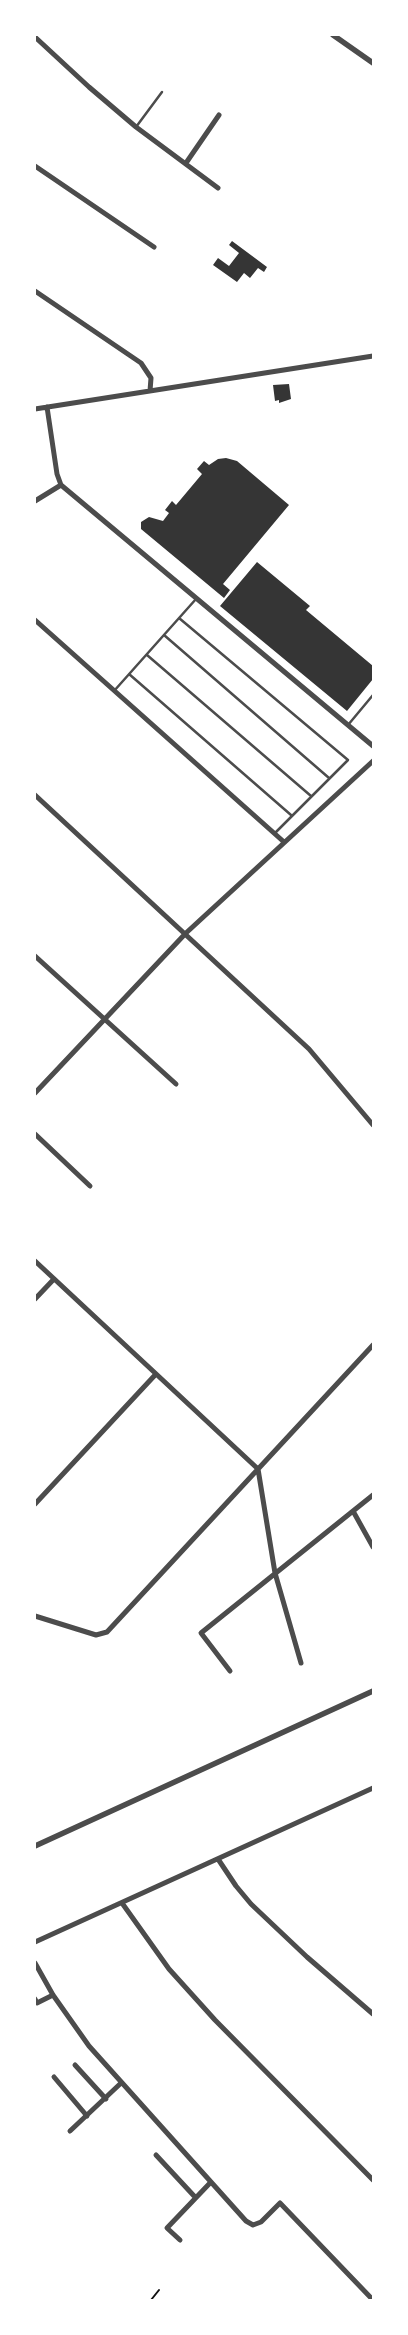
<!DOCTYPE html>
<style>
body{margin:0}
#map{position:relative;width:408px;height:2335px;overflow:hidden;background:#fff;font-family:Manrope,sans-serif}
canvas{display:block}
.frame{position:absolute;inset:0;border:36px solid #fff;pointer-events:none}
</style>
<div id="map">
<canvas width="408" height="2335"></canvas>
<div class="frame"></div>
</div>
<script>
const context = document.querySelector('canvas').getContext('2d');
context.lineJoin = 'round';
function paint(path, color) {
  context.fillStyle = color;
  context.fill(path, 'evenodd');
}
function shape(rows) {
  const path = new Path2D();
  for (const r of rows) {
    path.moveTo(r[0], r[1]);
    for (let i = 2; i < r.length; i += 2) path.lineTo(r[i], r[i + 1]);
  }
  return path;
}
function strokePath(path, color, width, dash) {
  context.strokeStyle = color;
  context.lineWidth = width;
  context.lineCap = dash ? 'butt' : 'round';
  context.setLineDash(dash || []);
  context.stroke(path);
}
const building = shape([
 [232,241,267,267,264,272,258,268,250,278,244,273,237,282,213,265,218,258,229,266,239,253,229,245],
 [289,384,291,399,279,403,279,400,275,401,273,385],
 [226,458,237,461,289,505,223,584,230,590,224,598,141,529,141,522,149,517,163,521,169,513,165,510,172,501,176,505,202,474,197,469,204,461,209,465,218,459],
 [257,562,310,606,306,610,373,666,373,679,347,711,220,606]
]);
const path = shape([
 [151,2300,159,2290]
]);
const service = shape([
 [136,127,162,92],
 [179,618,348,760,275,833],
 [164,635,329,778],
 [147,655,311,796],
 [129,674,291,815],
 [114,691,196,599],
 [348,725,373,695]
]);
const minor = shape([
 [35,37,89,87,136,127,218,188],
 [186,163,219,115],
 [35,166,154,247],
 [35,291,141,363,151,378,150,391],
 [47,407,57,474,61,485,373,746],
 [35,409,373,356],
 [35,501,61,485],
 [35,620,284,842],
 [35,795,309,1049,373,1125],
 [35,956,176,1084],
 [35,1093,186,933,373,761],
 [35,1134,90,1186],
 [35,1261,258,1469,275,1573,301,1663],
 [35,1299,54,1279],
 [35,1504,156,1374],
 [353,1511,373,1547],
 [35,1616,96,1635,107,1632,373,1345],
 [230,1671,201,1633,373,1495],
 [218,1859,236,1886,251,1904,307,1957,373,2014],
 [122,1903,169,1969,215,2020,373,2180],
 [35,1942,373,1788],
 [35,1963,53,1995,89,2046,246,2221,253,2225,261,2222,280,2203,373,2300],
 [35,1999,37,2003,53,1995],
 [75,2065,106,2099],
 [54,2077,87,2116],
 [70,2131,120,2084],
 [156,2155,195,2197],
 [180,2240,167,2228,210,2183]
]);
const tertiary = shape([
 [333,35,373,63],
 [35,1846,373,1691]
]);
paint(building, '#353535');
strokePath(path, '#111', 2);
strokePath(service, '#4c4c4c', 2.5);
strokePath(minor, '#4c4c4c', 5);
strokePath(tertiary, '#4c4c4c', 5.5);
</script>
